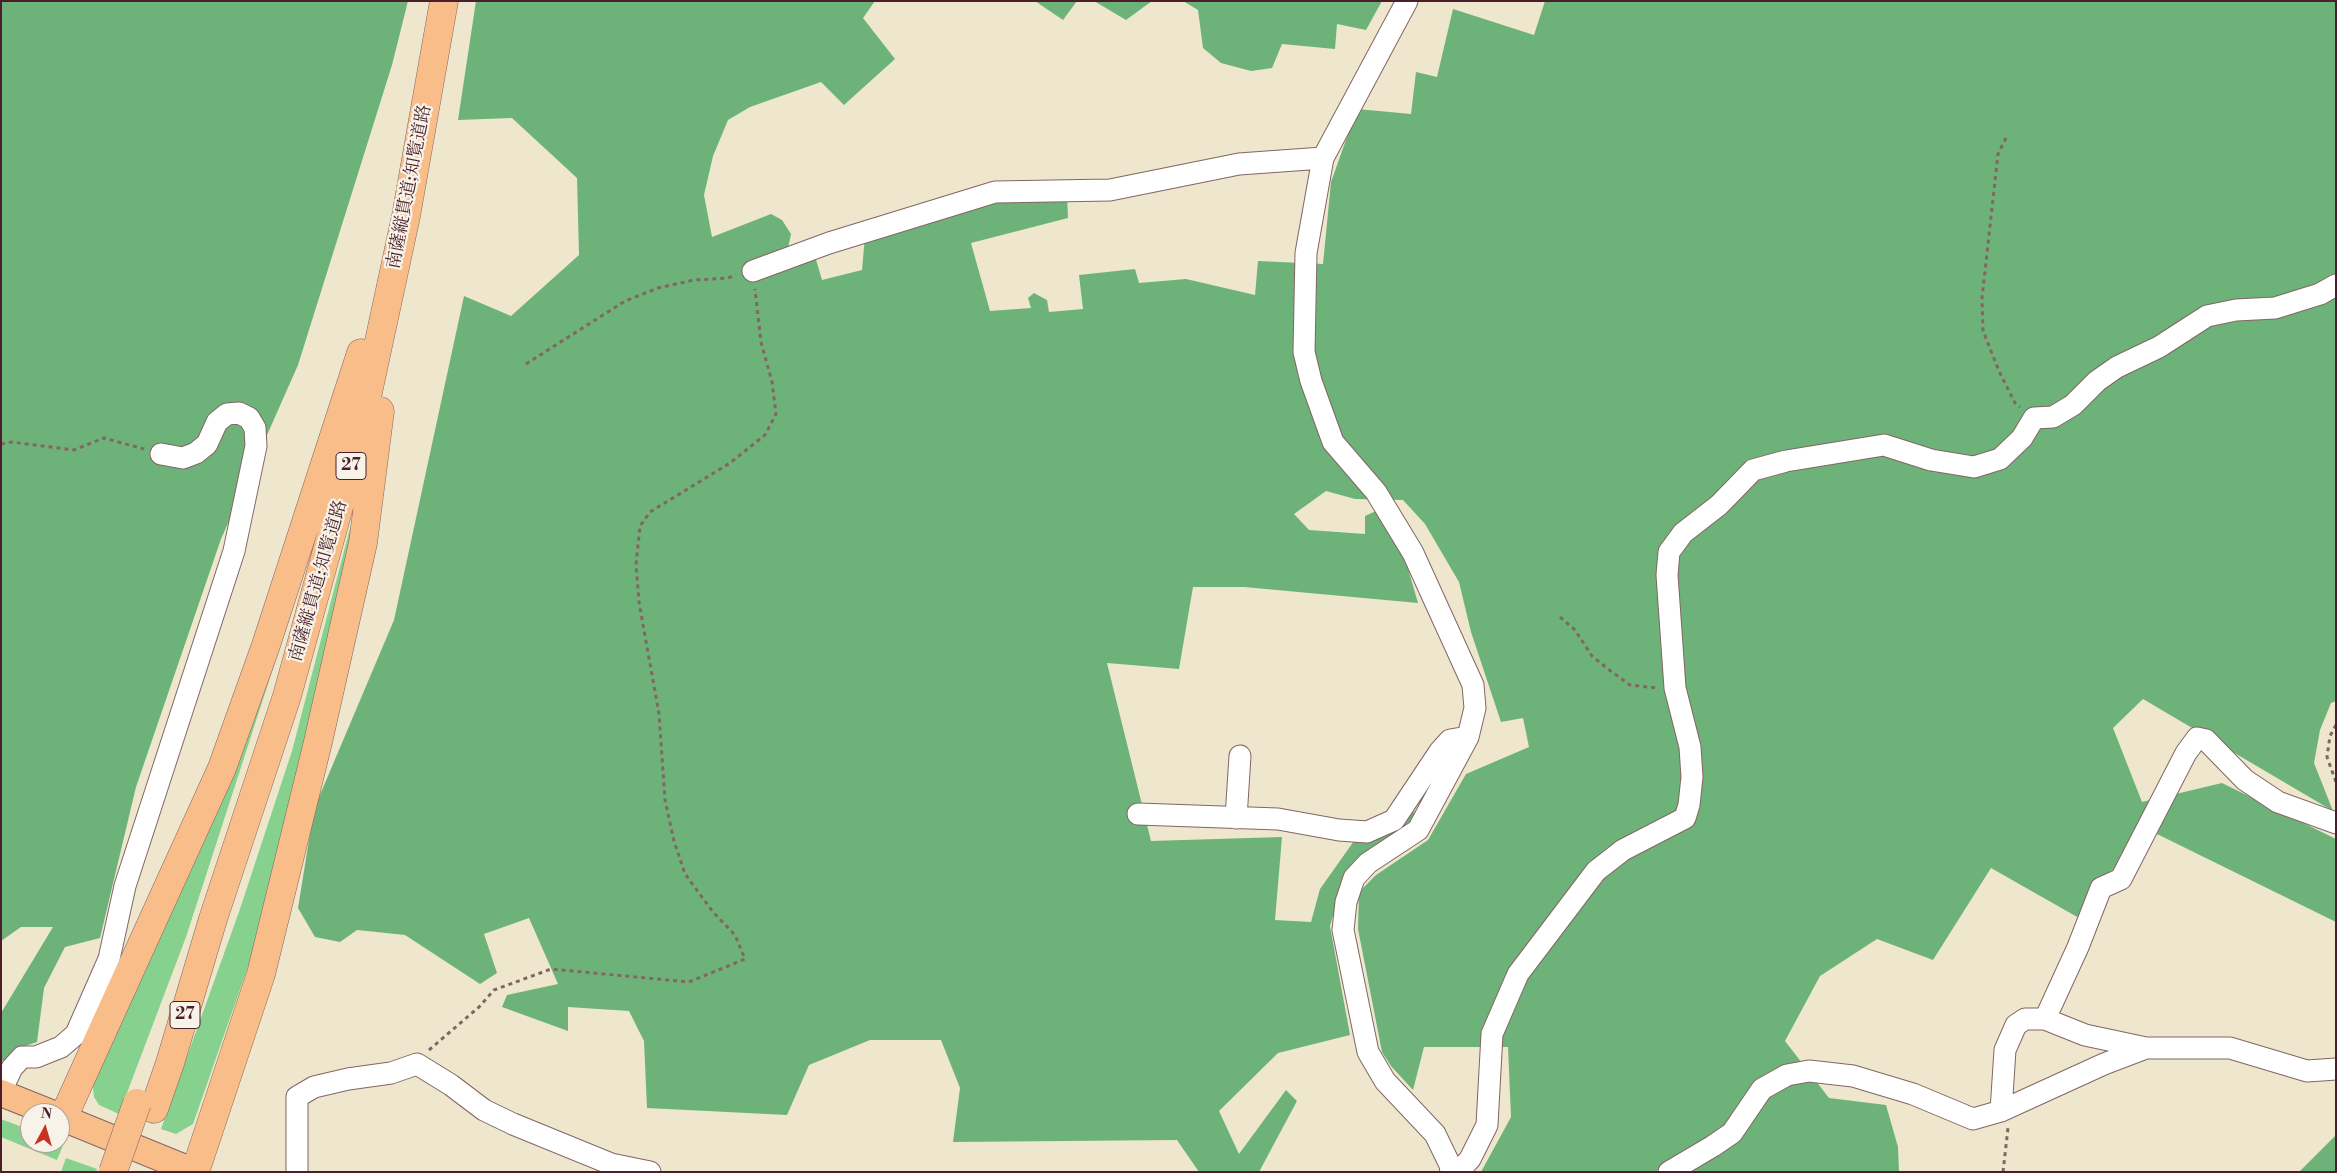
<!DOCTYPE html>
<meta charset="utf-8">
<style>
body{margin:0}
#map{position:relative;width:2337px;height:1173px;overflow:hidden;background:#eee7cd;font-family:"Libre Bodoni",serif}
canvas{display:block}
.frame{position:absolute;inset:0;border:2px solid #4a1f2b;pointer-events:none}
.north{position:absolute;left:20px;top:1103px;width:50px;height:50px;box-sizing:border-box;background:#f7f3e8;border:1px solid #b29e9c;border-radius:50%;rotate:6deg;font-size:14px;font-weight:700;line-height:20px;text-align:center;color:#4a1f2b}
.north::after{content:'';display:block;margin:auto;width:18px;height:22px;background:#c8321e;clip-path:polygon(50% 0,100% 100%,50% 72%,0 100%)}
</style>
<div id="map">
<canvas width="2337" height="1173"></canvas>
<div class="frame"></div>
<div class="north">N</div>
</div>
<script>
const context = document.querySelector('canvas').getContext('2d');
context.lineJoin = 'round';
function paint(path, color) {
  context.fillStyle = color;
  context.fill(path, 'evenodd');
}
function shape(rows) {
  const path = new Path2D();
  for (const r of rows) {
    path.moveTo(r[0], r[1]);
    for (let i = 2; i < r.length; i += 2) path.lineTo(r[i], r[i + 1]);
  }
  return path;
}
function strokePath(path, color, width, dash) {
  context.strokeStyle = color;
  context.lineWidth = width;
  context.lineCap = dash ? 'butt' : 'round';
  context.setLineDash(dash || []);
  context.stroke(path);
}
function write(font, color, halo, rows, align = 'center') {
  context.font = font + ' "Libre Bodoni","Noto Serif JP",serif';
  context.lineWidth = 4.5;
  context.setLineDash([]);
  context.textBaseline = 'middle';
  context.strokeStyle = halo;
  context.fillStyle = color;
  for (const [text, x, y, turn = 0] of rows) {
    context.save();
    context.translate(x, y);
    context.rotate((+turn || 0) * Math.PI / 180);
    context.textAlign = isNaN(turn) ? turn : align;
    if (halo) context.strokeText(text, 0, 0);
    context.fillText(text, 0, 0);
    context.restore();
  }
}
const green = shape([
 [362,498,265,918,193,1124,176,1134,161,1129,240,909,292,751,350,528],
 [314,542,186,937,119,1114,99,1105,94,1097,93,1087,87,1085],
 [1,1119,30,1130,30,1143,64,1143,57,1160,1,1137],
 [66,1158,97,1169,96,1172,61,1172]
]);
const forest = shape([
 [1,1,408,1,392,65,298,365,221,539,136,787,100,938,65,947,44,988,37,1042,16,1049,6,1062,1,1060,1,1013,53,927,21,927,1,941],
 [476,1,875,1,863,18,895,59,844,105,821,82,750,107,728,120,713,156,704,195,712,237,771,214,782,220,791,234,788,248,815,256,822,280,862,270,865,236,969,206,1067,196,1068,218,971,243,990,311,1031,308,1028,298,1034,293,1047,300,1049,312,1083,309,1079,275,1135,269,1139,283,1186,279,1255,295,1258,261,1323,264,1331,182,1357,109,1411,114,1416,72,1437,77,1453,9,1534,35,1545,1,2336,1,2336,701,2331,703,2320,730,2314,763,2333,811,2143,699,2113,728,2142,802,2222,783,2336,839,2336,922,2159,835,2138,828,2114,869,2094,881,2079,918,1991,868,1933,960,1877,939,1820,976,1785,1041,1829,1098,1886,1105,1898,1147,1899,1172,1481,1172,1511,1117,1508,1047,1424,1047,1413,1090,1391,1066,1382,1052,1358,929,1359,892,1376,875,1428,840,1466,774,1529,747,1523,718,1501,722,1471,632,1459,582,1425,524,1403,500,1355,499,1326,491,1294,514,1309,530,1365,534,1365,516,1376,511,1404,555,1418,603,1244,587,1193,587,1179,669,1107,663,1151,841,1282,837,1275,920,1311,922,1320,889,1354,841,1392,829,1424,804,1410,826,1344,879,1330,926,1350,1035,1278,1053,1219,1111,1239,1154,1286,1090,1297,1101,1259,1172,1199,1172,1177,1140,953,1142,960,1088,941,1040,870,1040,809,1065,787,1115,647,1108,644,1041,629,1011,568,1007,568,1031,502,1007,507,995,558,984,529,918,484,934,497,973,480,984,405,935,357,930,340,942,315,937,298,908,314,809,394,620,464,296,511,316,579,255,577,178,512,118,458,120],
 [1035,1,1077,1,1063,20],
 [1094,1,1152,1,1126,20],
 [1183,1,1382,1,1366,30,1337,24,1335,49,1282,44,1272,68,1251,71,1221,63,1203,48,1198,10],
 [2336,1135,2336,1172,2299,1172]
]);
const path = shape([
 [2006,138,1998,154,1982,298,1983,331,1999,371,2015,403,2020,407],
 [526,364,625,301,658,288,694,280,728,278,736,275],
 [1,444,12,442,74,450,104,438,144,449],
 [1560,617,1575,630,1592,656,1608,669,1630,685,1657,688],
 [2336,725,2330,736,2327,757,2336,782],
 [429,1050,479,1007,494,990,551,969,689,982,745,959,735,935,713,912,685,874,674,841,665,800,659,714,639,602,636,564,640,526,650,512,730,463,765,435,776,414,772,382,761,342,755,289],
 [2003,1172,2008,1128]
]);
const minor = shape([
 [1407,1,1323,158,1306,253,1304,352,1311,381,1333,442,1376,492,1413,553,1473,685,1475,708,1468,737,1418,830,1368,863,1354,878,1346,902,1343,930,1368,1052,1385,1081,1435,1134,1450,1165,1451,1172],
 [753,271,829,243,995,192,1110,190,1239,164,1323,158],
 [1138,814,1278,819,1339,830,1367,832,1394,820,1440,751,1450,740,1468,737],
 [1236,818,1240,756],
 [2045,1019,2085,1035,2146,1048],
 [1,1091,12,1068,22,1057,36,1057,61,1047,76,1034,109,959,125,886,234,551,256,446,255,428,249,418,239,413,227,414,217,422,207,444,196,453,183,458,161,454],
 [2001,1111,2005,1050,2016,1025,2025,1019,2045,1019,2078,947,2101,888,2121,879,2186,753,2197,738,2206,740,2245,780,2278,802,2336,823],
 [297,1172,297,1097,314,1087,348,1079,391,1073,417,1064,451,1085,484,1110,513,1124,611,1164,650,1172],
 [1458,1172,1470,1159,1487,1125,1492,1034,1518,974,1596,871,1623,850,1685,818,1689,805,1692,777,1690,747,1675,688,1667,575,1669,552,1683,533,1719,505,1753,470,1786,461,1884,445,1931,460,1974,467,2000,459,2022,438,2034,418,2053,417,2073,405,2097,381,2117,367,2159,347,2207,316,2236,310,2275,308,2320,294,2336,285],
 [1669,1172,1713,1146,1732,1133,1762,1089,1787,1075,1809,1071,1853,1076,1913,1094,1973,1119,2001,1111,2104,1064,2146,1048,2230,1048,2307,1071,2336,1069]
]);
const major = shape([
 [1,1093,51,1113],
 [60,1117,195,1172]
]);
const highway = shape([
 [154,1109,170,1063,213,919,287,696,359,434,406,216,444,1],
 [63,1118,222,768,265,648,361,353],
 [195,1172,261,974,318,742,363,543,380,411]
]);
const highwayBridge = shape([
 [113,1172,137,1103]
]);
const shields = [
 [351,466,30],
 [185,1015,30]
];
const shieldNames = [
 ["27",351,466],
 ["27",185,1015]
];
const streetNames = [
 ["南薩縦貫道;知覧道路",410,187,-79],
 ["南薩縦貫道;知覧道路",319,581,-74]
];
paint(green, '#87d18e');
paint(forest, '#6db379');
strokePath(minor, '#836564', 23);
strokePath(major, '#836564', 28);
strokePath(highway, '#836564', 29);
strokePath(path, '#836564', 3, [4, 4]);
strokePath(minor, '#fff', 21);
strokePath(major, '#f8bd88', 26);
strokePath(highway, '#f8bd88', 28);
strokePath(highwayBridge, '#836564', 29, []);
strokePath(highwayBridge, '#f8bd88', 28);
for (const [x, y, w] of shields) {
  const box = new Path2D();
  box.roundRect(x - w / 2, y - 13.5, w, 27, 4);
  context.fillStyle = '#f7f3e8';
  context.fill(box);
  strokePath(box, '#4a1f2b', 1);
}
write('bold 16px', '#4a1f2b', null, shieldNames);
write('18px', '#4a1f2b', '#f7f3e8', streetNames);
</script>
